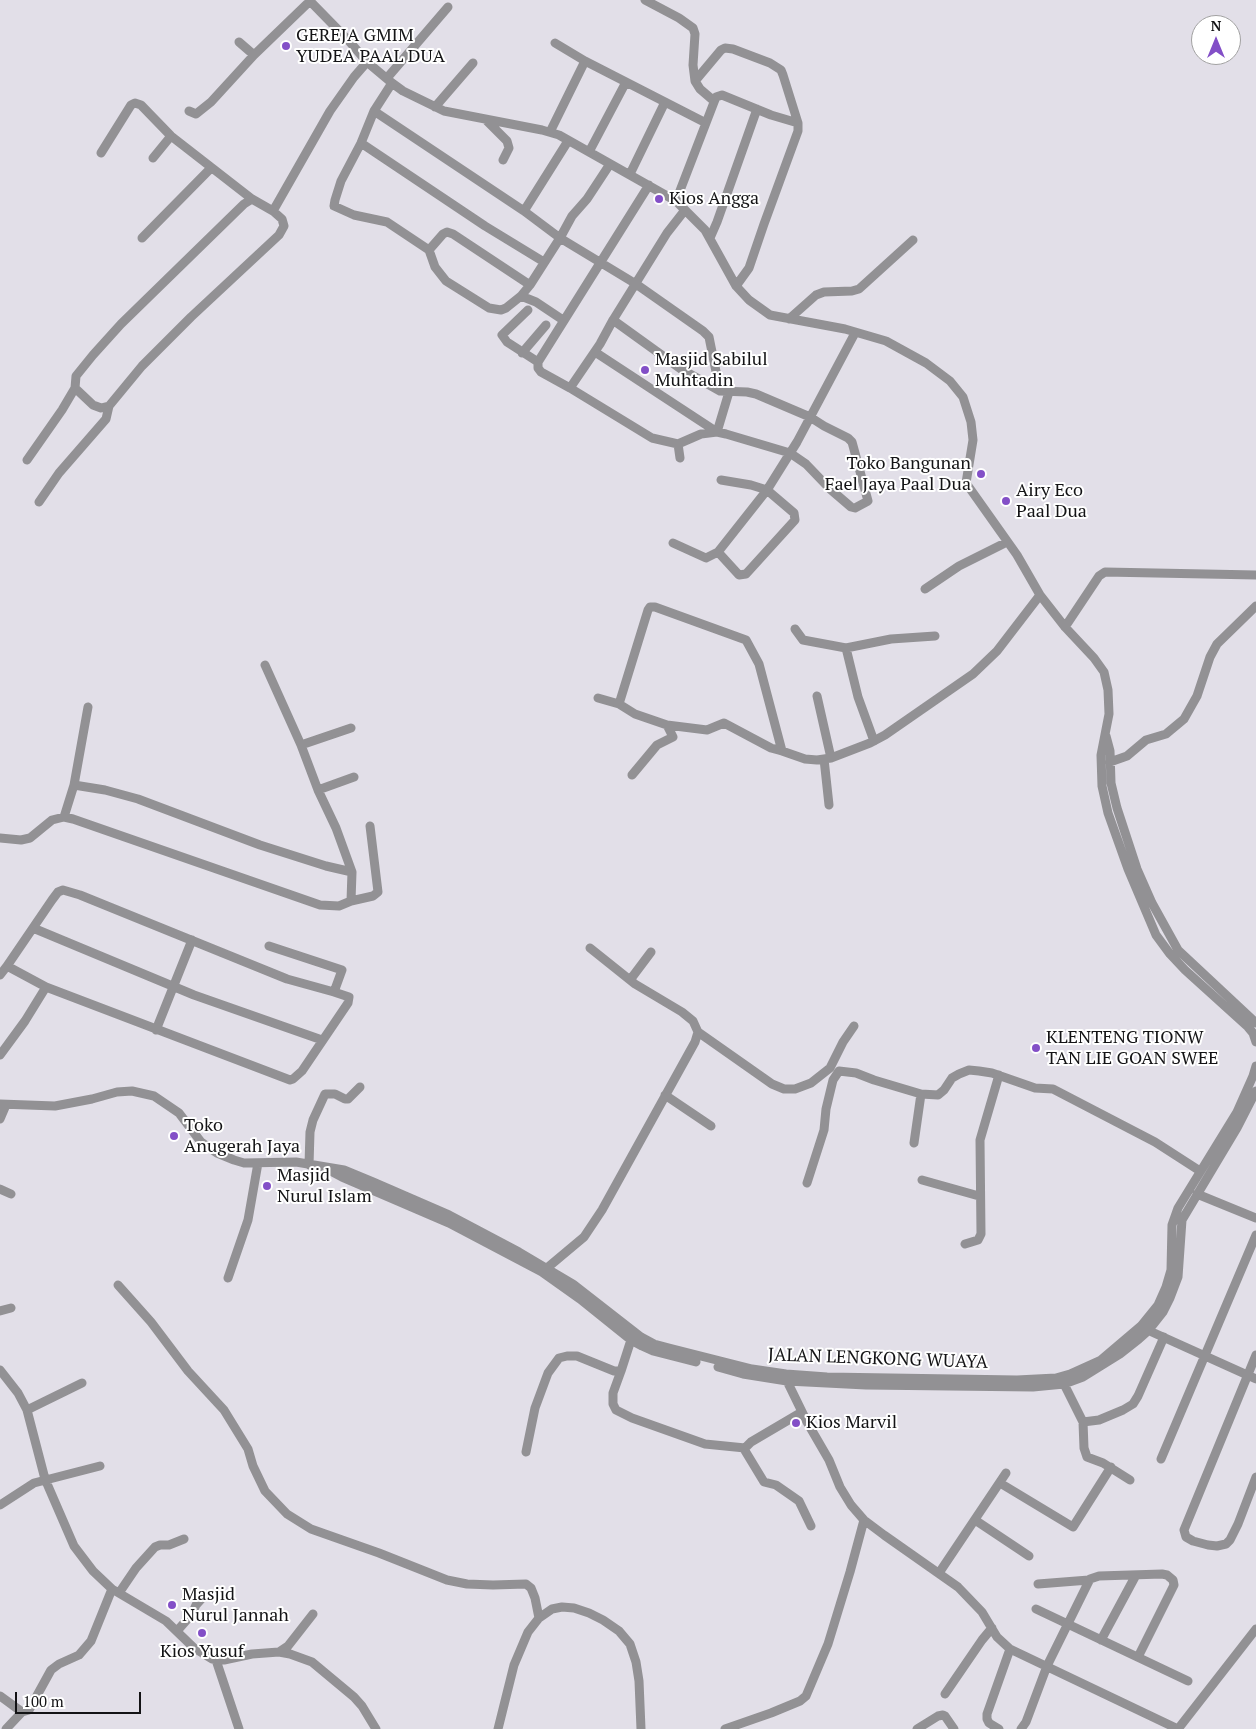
<!DOCTYPE html>
<style>
body{margin:0}
#map{position:relative;width:1256px;height:1729px;overflow:hidden;background:#e2dfe8;font-family:"PT Serif",serif}
canvas{display:block}
.north{position:absolute;left:1191px;top:15px;width:50px;height:50px;box-sizing:border-box;background:#fff;border:1px solid #a1a1a1;border-radius:50%;rotate:0deg;font-size:14px;font-weight:700;line-height:20px;text-align:center;color:#131315}
.north::after{content:'';display:block;margin:auto;width:18px;height:22px;background:#834fc7;clip-path:polygon(50% 0,100% 100%,50% 72%,0 100%)}
.scale{position:absolute;left:15px;top:1692px;width:126px;height:22px;box-sizing:border-box;border:2px solid #131315;border-top:0;padding-left:6px;font-size:15px;line-height:18px;white-space:nowrap;color:#131315;-webkit-text-stroke:4px #fff;paint-order:stroke}
</style>
<div id="map">
<canvas width="1256" height="1729"></canvas>
<div class="north">N</div>
<div class="scale">100 m</div>
</div>
<script>
const context = document.querySelector('canvas').getContext('2d');
context.lineJoin = 'round';
function shape(rows) {
  const path = new Path2D();
  for (const r of rows) {
    path.moveTo(r[0], r[1]);
    for (let i = 2; i < r.length; i += 2) path.lineTo(r[i], r[i + 1]);
  }
  return path;
}
function strokePath(path, color, width, dash) {
  context.strokeStyle = color;
  context.lineWidth = width;
  context.lineCap = dash ? 'butt' : 'round';
  context.setLineDash(dash || []);
  context.stroke(path);
}
function write(font, color, halo, rows, align = 'center') {
  context.font = font + ' "PT Serif",serif';
  context.lineWidth = 4;
  context.setLineDash([]);
  context.textBaseline = 'middle';
  context.strokeStyle = halo;
  context.fillStyle = color;
  for (const [text, x, y, turn = 0] of rows) {
    context.save();
    context.translate(x, y);
    context.rotate((+turn || 0) * Math.PI / 180);
    context.textAlign = isNaN(turn) ? turn : align;
    if (halo) context.strokeText(text, 0, 0);
    context.fillText(text, 0, 0);
    context.restore();
  }
}
const street = shape([
 [309,0,349,41,367,62,392,83,403,91,444,111,542,130,559,135,676,201,705,230,736,286,749,300,770,315,845,329,886,341,926,363,950,381,963,397,971,422,973,440,966,483,1017,555,1040,595,1065,627,1094,658,1104,672,1108,690,1109,714,1101,755,1102,786,1108,813,1128,869,1156,935,1170,954,1185,970,1248,1027,1253,1033,1256,1042],
 [645,0,679,18,693,28,695,34,693,65,695,81,700,89,714,101],
 [239,42,254,55],
 [555,43,585,61],
 [387,78,448,7],
 [695,81,721,50,725,48,733,49,770,63,781,70,783,75,798,123,798,131,764,224,749,268,736,286],
 [392,83,374,111,361,143,341,181,335,200,334,206,354,215,387,222,429,250,435,267,446,281,489,308,501,310,506,308,521,296,530,285,560,238,572,216,587,199,610,164],
 [435,107,473,63],
 [189,111,196,114,211,102,254,55,310,1],
 [374,111,524,211,560,238,636,284,703,331,709,337,711,347,720,391],
 [487,121,507,141,509,148,503,160],
 [550,132,585,61,706,123],
 [361,143,485,226,544,262],
 [589,152,626,82],
 [101,153,131,105,135,103,141,105,171,136,252,199,273,211,282,219,284,226,279,235,191,317,142,366,109,406,101,408,93,405,75,388,76,376,93,355,121,324,244,204,252,199],
 [153,158,171,136],
 [630,174,665,102],
 [649,185,538,362,538,368,541,372,570,388,600,344,613,320,667,233,685,210],
 [676,201,716,97,722,95,771,115,798,123],
 [273,211,330,111,354,77,367,62],
 [524,211,568,141],
 [142,238,211,168],
 [710,238,717,222,757,109],
 [429,250,443,234,447,232,453,234,530,285],
 [521,296,536,302,563,320],
 [528,310,502,335,507,342,538,362],
 [789,319,816,295,824,292,852,291,859,289,913,240],
 [595,352,717,432,729,392],
 [522,353,546,325],
 [570,388,652,438,678,444,701,434,717,432,726,434,790,453,806,464,830,489,851,507,855,508,868,501,855,453,852,442,848,438,824,426,810,417,756,394,747,392,720,391,681,369,613,320],
 [678,444,680,458],
 [27,460,62,410,75,388],
 [39,502,59,473,106,419,109,406],
 [673,543,706,558,718,552,767,490,797,442,855,333],
 [718,552,739,575,746,574,795,520,794,513,767,490,751,485,721,480],
 [925,589,959,566,1007,542],
 [1065,627,1099,576,1105,572,1256,575],
 [795,629,803,640,846,648,891,639,935,636],
 [846,648,858,697,874,741],
 [817,696,831,758],
 [598,698,619,704,648,610,650,607,655,607,746,640,759,664,782,751,805,759,817,760,831,758,870,743,885,735,973,674,997,651,1040,595],
 [619,704,635,714,667,725],
 [1106,736,1110,751,1111,783,1117,808,1137,869,1152,903,1178,950,1256,1023],
 [301,745,351,728],
 [824,759,829,805],
 [1110,762,1127,756,1146,740,1166,734,1184,719,1197,696,1210,657,1217,644,1256,606],
 [632,775,657,745,673,737,667,725,707,730,724,723,771,748,782,751],
 [74,785,105,790,138,799,260,845,326,866,352,872],
 [318,790,354,777],
 [64,817,74,785,88,707],
 [0,838,21,840,30,838,52,820,64,817,73,819,320,905,339,906,351,901,352,872,336,828,318,790,301,745,265,665],
 [351,901,373,896,378,892,370,826],
 [33,928,194,995,322,1040],
 [7,966,52,900,58,892,63,890,80,895,287,979,334,992,342,970,269,946],
 [0,975,7,966,46,987,290,1080,293,1079,302,1071,348,1003,349,997,334,992],
 [630,980,651,952],
 [156,1030,192,940],
 [698,1032,772,1084,784,1089,795,1089,811,1083,830,1068,843,1042,854,1026],
 [0,1055,25,1021,46,987],
 [665,1095,711,1126],
 [0,1104,55,1106,92,1099,117,1092,132,1091,154,1096,179,1113,201,1142,217,1153,234,1160,244,1163,296,1162,344,1170,373,1182,449,1215,519,1252,573,1284,641,1337,654,1344,669,1348,752,1369,786,1374,827,1377,1017,1380,1056,1378,1070,1374,1101,1360,1141,1326,1158,1305,1166,1287,1171,1270,1172,1225,1178,1208,1237,1112,1253,1076,1256,1066],
 [0,1119,6,1105],
 [914,1143,921,1094,938,1095,944,1090,952,1078,959,1074,969,1070,979,1071,992,1073,1035,1088,1053,1089,1155,1142,1200,1171],
 [309,1165,310,1132,313,1120,325,1094,335,1094,345,1099,348,1099,360,1087],
 [327,1169,342,1177,449,1223,542,1272,580,1299,631,1340,642,1346,653,1351,696,1362],
 [922,1180,979,1196],
 [807,1183,824,1130,826,1109,833,1080,839,1071,856,1073,874,1080,921,1094],
 [0,1189,11,1194],
 [1197,1194,1256,1218],
 [965,1244,978,1240,981,1234,980,1140,999,1075],
 [547,1268,584,1237,602,1210,695,1042,698,1032,693,1021,682,1012,635,984,590,948],
 [228,1278,248,1220,258,1163],
 [118,1285,151,1322,188,1371,224,1410,248,1449,253,1466,265,1491,287,1514,311,1529,379,1553,447,1580,467,1584,493,1585,526,1584,531,1588,535,1598,539,1618],
 [0,1311,11,1308],
 [1143,1328,1256,1379],
 [1256,1355,1184,1530,1186,1537,1193,1541,1208,1545,1217,1546,1226,1544,1230,1540,1238,1524,1256,1477],
 [718,1367,743,1374,787,1381,866,1385,1033,1387,1064,1384,1083,1377,1120,1354,1139,1339,1148,1331,1163,1312,1170,1298,1178,1277,1182,1220,1237,1128,1256,1091],
 [0,1370,18,1393,27,1410,45,1479,74,1546,93,1571,112,1589,166,1621,194,1648,212,1659,224,1660,252,1654,279,1652,290,1654,312,1662,354,1697,362,1706,376,1729],
 [621,1371,613,1393,613,1404,616,1410,632,1418,705,1444,745,1448],
 [786,1376,787,1381,807,1422,829,1460,840,1487,851,1505,864,1520,884,1535,958,1587,982,1612,997,1637,1010,1649,1178,1729],
 [1064,1384,1083,1422,1084,1448,1087,1457,1103,1463,1130,1480],
 [27,1410,82,1383],
 [802,1412,751,1442,744,1449,764,1482,776,1485,799,1501,811,1526],
 [1083,1422,1099,1420,1123,1410,1133,1404,1138,1396,1164,1337],
 [526,1452,535,1408,548,1373,559,1358,567,1356,577,1356,614,1371,621,1371,631,1340],
 [1161,1459,1256,1235],
 [1000,1483,1073,1527,1111,1467],
 [0,1505,34,1483,100,1466],
 [975,1520,1029,1556],
 [939,1573,1006,1473],
 [1038,1584,1089,1580],
 [119,1593,136,1568,155,1547,160,1545,169,1545,184,1539],
 [1036,1609,1188,1681],
 [177,1631,192,1614,196,1605,204,1596],
 [1101,1640,1136,1575],
 [279,1652,288,1646,313,1614],
 [216,1660,239,1729],
 [945,1694,982,1640,992,1628],
 [0,1696,22,1712,29,1710,51,1670,59,1664,79,1655,91,1641,112,1589],
 [6,1729,22,1712],
 [498,1729,514,1665,528,1632,539,1618,552,1609,562,1607,574,1608,589,1613,603,1620,619,1631,630,1644,636,1662,639,1681,641,1729],
 [725,1729,771,1713,800,1701,806,1696,828,1644,850,1572,864,1520],
 [917,1729,938,1716,943,1715,945,1716,954,1729],
 [999,1729,989,1723,987,1719,987,1714,1010,1649],
 [1021,1729,1026,1722,1047,1666,1090,1579,1099,1576,1162,1574,1167,1575,1173,1580,1174,1585,1138,1657],
 [1178,1729,1256,1629]
]);
const markers = [
 [286,46,5,"#834fc7"],
 [659,199,5,"#834fc7"],
 [645,370,5,"#834fc7"],
 [981,474,5,"#834fc7"],
 [1006,501,5,"#834fc7"],
 [1036,1048,5,"#834fc7"],
 [174,1136,5,"#834fc7"],
 [267,1186,5,"#834fc7"],
 [796,1423,5,"#834fc7"],
 [172,1605,5,"#834fc7"],
 [202,1633,5,"#834fc7"]
];
const poiNames = [
 ["GEREJA GMIM",296,36],
 ["YUDEA PAAL DUA",296,57],
 ["Kios Angga",669,199],
 ["Masjid Sabilul",655,360],
 ["Muhtadin",655,381],
 ["Toko Bangunan",971,464,"right"],
 ["Fael Jaya Paal Dua",971,485,"right"],
 ["Airy Eco",1016,491],
 ["Paal Dua",1016,512],
 ["KLENTENG TIONW",1046,1038],
 ["TAN LIE GOAN SWEE",1046,1059],
 ["Toko",184,1126],
 ["Anugerah Jaya",184,1147],
 ["Masjid",277,1176],
 ["Nurul Islam",277,1197],
 ["Kios Marvil",806,1423],
 ["Masjid",182,1595],
 ["Nurul Jannah",182,1616],
 ["Kios Yusuf",202,1652,"center"]
];
const streetNames = [
 ["JALAN LENGKONG WUAYA",878,1359,2]
];
strokePath(street, '#929194', 9);
for (const [x, y, r, color] of markers) {
  const dot = new Path2D();
  dot.arc(x, y, r, 0, 2 * Math.PI);
  context.fillStyle = color;
  context.fill(dot);
  strokePath(dot, '#fff', 2);
}
write('18px', '#131315', '#fff', poiNames, 'left');
write('18px', '#131315', '#fff', streetNames);
</script>
